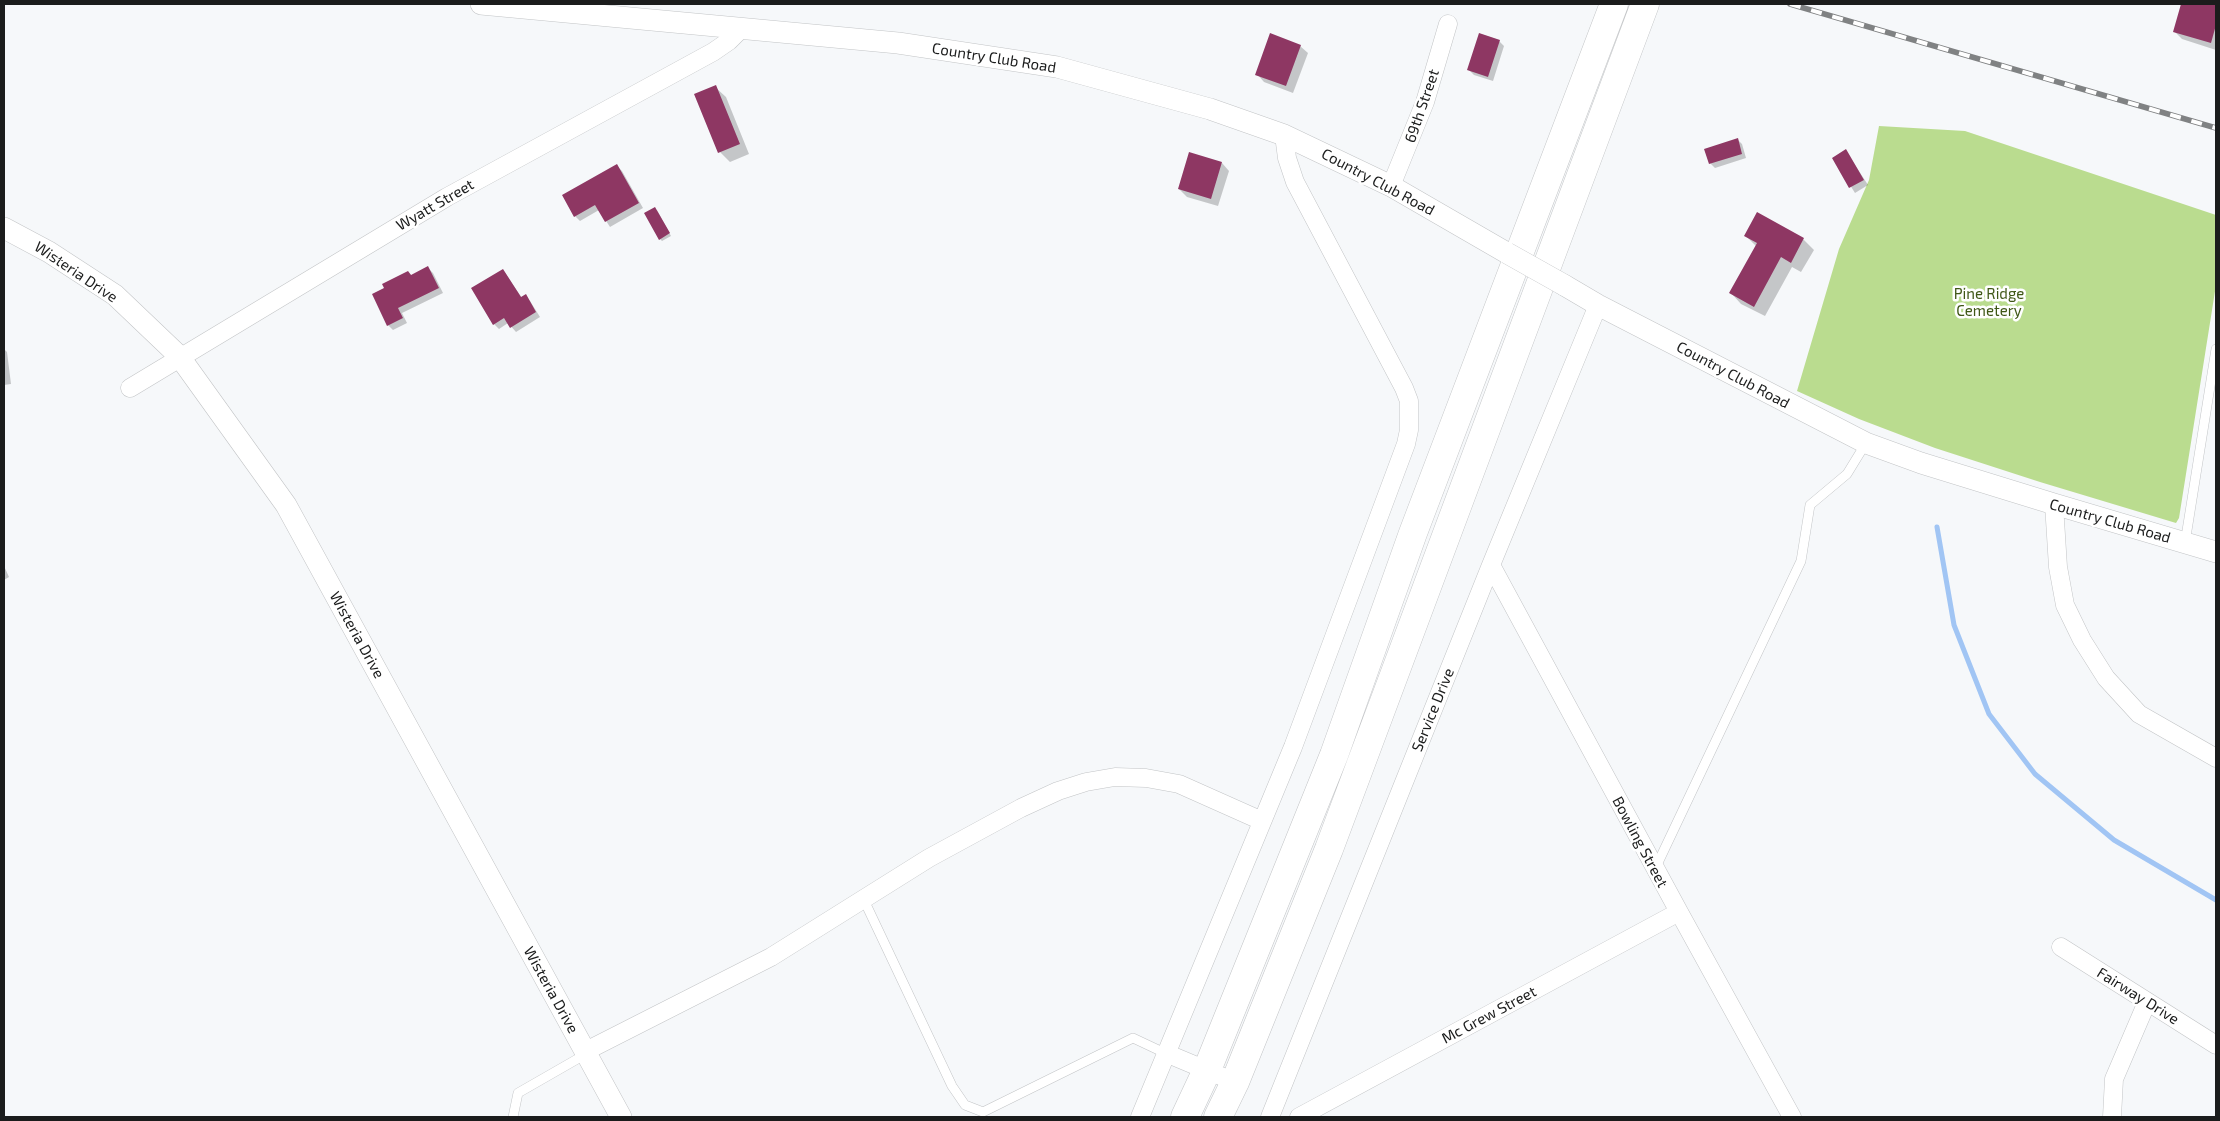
<!DOCTYPE html>
<style>
body{margin:0}
#map{position:relative;width:2220px;height:1121px;overflow:hidden;background:#f6f8fa;font-family:"Exo 2",sans-serif}
canvas{display:block}
.frame{position:absolute;inset:0;border:5px solid #1b1c1c;pointer-events:none}
</style>
<div id="map">
<canvas width="2220" height="1121"></canvas>
<div class="frame"></div>
</div>
<script>
const context = document.querySelector('canvas').getContext('2d');
context.lineJoin = 'round';
function paint(path, color) {
  context.fillStyle = color;
  context.fill(path, 'evenodd');
}
function shape(rows) {
  const path = new Path2D();
  for (const r of rows) {
    path.moveTo(r[0], r[1]);
    for (let i = 2; i < r.length; i += 2) path.lineTo(r[i], r[i + 1]);
  }
  return path;
}
function strokePath(path, color, width, dash) {
  context.strokeStyle = color;
  context.lineWidth = width;
  context.lineCap = dash ? 'butt' : 'round';
  context.setLineDash(dash || []);
  context.stroke(path);
}
function write(font, color, halo, rows, align = 'center') {
  context.font = font + ' "Exo 2",sans-serif';
  context.lineWidth = 5;
  context.setLineDash([]);
  context.textBaseline = 'middle';
  context.strokeStyle = halo;
  context.fillStyle = color;
  for (const [text, x, y, turn = 0] of rows) {
    context.save();
    context.translate(x, y);
    context.rotate((+turn || 0) * Math.PI / 180);
    context.textAlign = isNaN(turn) ? turn : align;
    if (halo) context.strokeText(text, 0, 0);
    context.fillText(text, 0, 0);
    context.restore();
  }
}
const green = shape([
 [1879,126,1965,131,2216,215,2216,285,2179,518,2176,523,2040,482,1935,448,1859,419,1797,391,1839,249,1869,180]
]);
const shadow = shape([
 [2182,4,2216,4,2216,50,2182,39,2174,31],
 [1499,41,1504,46,1493,81,1474,75,1469,70],
 [1300,46,1308,53,1293,93,1264,82,1257,74],
 [715,87,726,97,749,154,730,162,720,152],
 [1737,139,1742,144,1746,158,1715,168,1710,163],
 [1846,151,1868,185,1855,193,1833,158],
 [1222,163,1229,171,1218,206,1187,197,1179,189],
 [617,166,622,171,643,208,610,227,599,210,580,221,575,216],
 [657,210,671,236,662,241,660,239],
 [1745,235,1803,239,1814,250,1801,272,1792,267,1765,316,1741,304,1731,293,1756,246],
 [428,268,433,273,443,293,402,313,407,323,393,330,388,325,386,289,408,272,412,276],
 [503,270,522,298,525,296,530,301,540,317,516,332,508,323,499,329,494,324],
 [4,349,7,352,11,384,4,385],
 [4,566,9,577,4,580]
]);
const stream = shape([
 [1937,527,1954,625,1989,714,2035,774,2114,840,2216,900]
]);
const building = shape([
 [2181,4,2216,4,2216,25,2211,43,2173,32],
 [1270,33,1301,45,1286,86,1255,75],
 [1479,33,1500,40,1488,77,1467,70],
 [716,85,740,144,718,153,694,94],
 [1738,138,1742,154,1709,164,1704,149],
 [1846,149,1864,180,1849,188,1832,158],
 [1189,152,1222,162,1211,199,1178,189],
 [617,164,639,203,605,222,595,205,574,217,562,195],
 [655,207,670,233,659,240,644,213],
 [1757,212,1804,238,1791,263,1781,257,1754,307,1729,293,1757,243,1744,236],
 [428,266,439,288,398,308,403,318,387,326,372,294,384,288,382,284,408,271,411,275],
 [503,269,521,297,526,294,536,312,510,328,504,318,493,325,471,288]
]);
const service = shape([
 [2185,543,2216,349],
 [1655,869,1801,561,1810,505,1847,474,1866,443],
 [863,898,952,1086,965,1105,983,1112,1133,1038,1167,1054],
 [513,1117,518,1093,586,1054]
]);
const minor = shape([
 [1391,186,1425,102,1448,24],
 [130,388,447,197,713,52,729,41,742,28],
 [2054,504,2058,567,2065,605,2082,640,2106,678,2139,714,2216,758],
 [1491,565,1679,912,1792,1117],
 [2061,947,2216,1045],
 [584,1052,771,957,929,858,1021,808,1058,791,1086,782,1115,777,1146,778,1179,784,1262,821],
 [1168,1054,1235,1082],
 [1140,1117,1293,747,1406,444,1409,430,1409,401,1404,388,1295,182,1287,158,1284,135],
 [1270,1117,1491,565,1598,305],
 [1299,1117,1679,912],
 [2112,1117,2114,1079,2147,1002]
]);
const tertiary = shape([
 [481,4,898,43,1057,67,1210,109,1284,135,1391,186,1507,253],
 [4,228,49,252,115,295,179,356,286,505,621,1117],
 [1564,285,1598,305,1866,443,1921,463,2054,504,2216,552]
]);
const primary = shape([
 [1185,1117,1207,1070,1334,755,1413,533,1614,4],
 [1218,1117,1235,1082,1329,849,1645,4]
]);
const rail = shape([
 [1790,4,2216,128]
]);
const tertiaryBridge = shape([
 [1507,253,1564,285]
]);
const streetNames = [
 ["Country Club Road",994,58,9],
 ["69th Street",1422,106,-71],
 ["Country Club Road",1378,182,28],
 ["Wyatt Street",435,205,-30],
 ["Wisteria Drive",76,272,34],
 ["Country Club Road",1733,375,28],
 ["Country Club Road",2110,521,16],
 ["Wisteria Drive",357,635,61],
 ["Service Drive",1433,710,-68],
 ["Bowling Street",1640,842,62],
 ["Wisteria Drive",551,990,61],
 ["Fairway Drive",2138,996,32],
 ["Mc Grew Street",1489,1015,-28]
];
const parkNames = [
 ["Pine Ridge",1989,294],
 ["Cemetery",1989,311]
];
paint(green, '#badc8f');
paint(shadow, '#0003');
strokePath(stream, '#a1c5f4', 5);
paint(building, '#8e3763');
strokePath(service, '#c2c4c6', 10);
strokePath(minor, '#c2c4c6', 19);
strokePath(tertiary, '#c2c4c6', 22);
strokePath(primary, '#c2c4c6', 29);
strokePath(service, '#fff', 9);
strokePath(minor, '#fff', 18);
strokePath(tertiary, '#fff', 21);
strokePath(primary, '#fff', 28);
strokePath(rail, '#808283', 5.5);
strokePath(rail, '#fff', 4, [11]);
strokePath(tertiaryBridge, '#c2c4c6', 22, []);
strokePath(tertiaryBridge, '#fff', 21);
write('15px', '#1b1c1c', '#fff', streetNames);
write('15px', '#3f5716', '#fff', parkNames);
</script>
